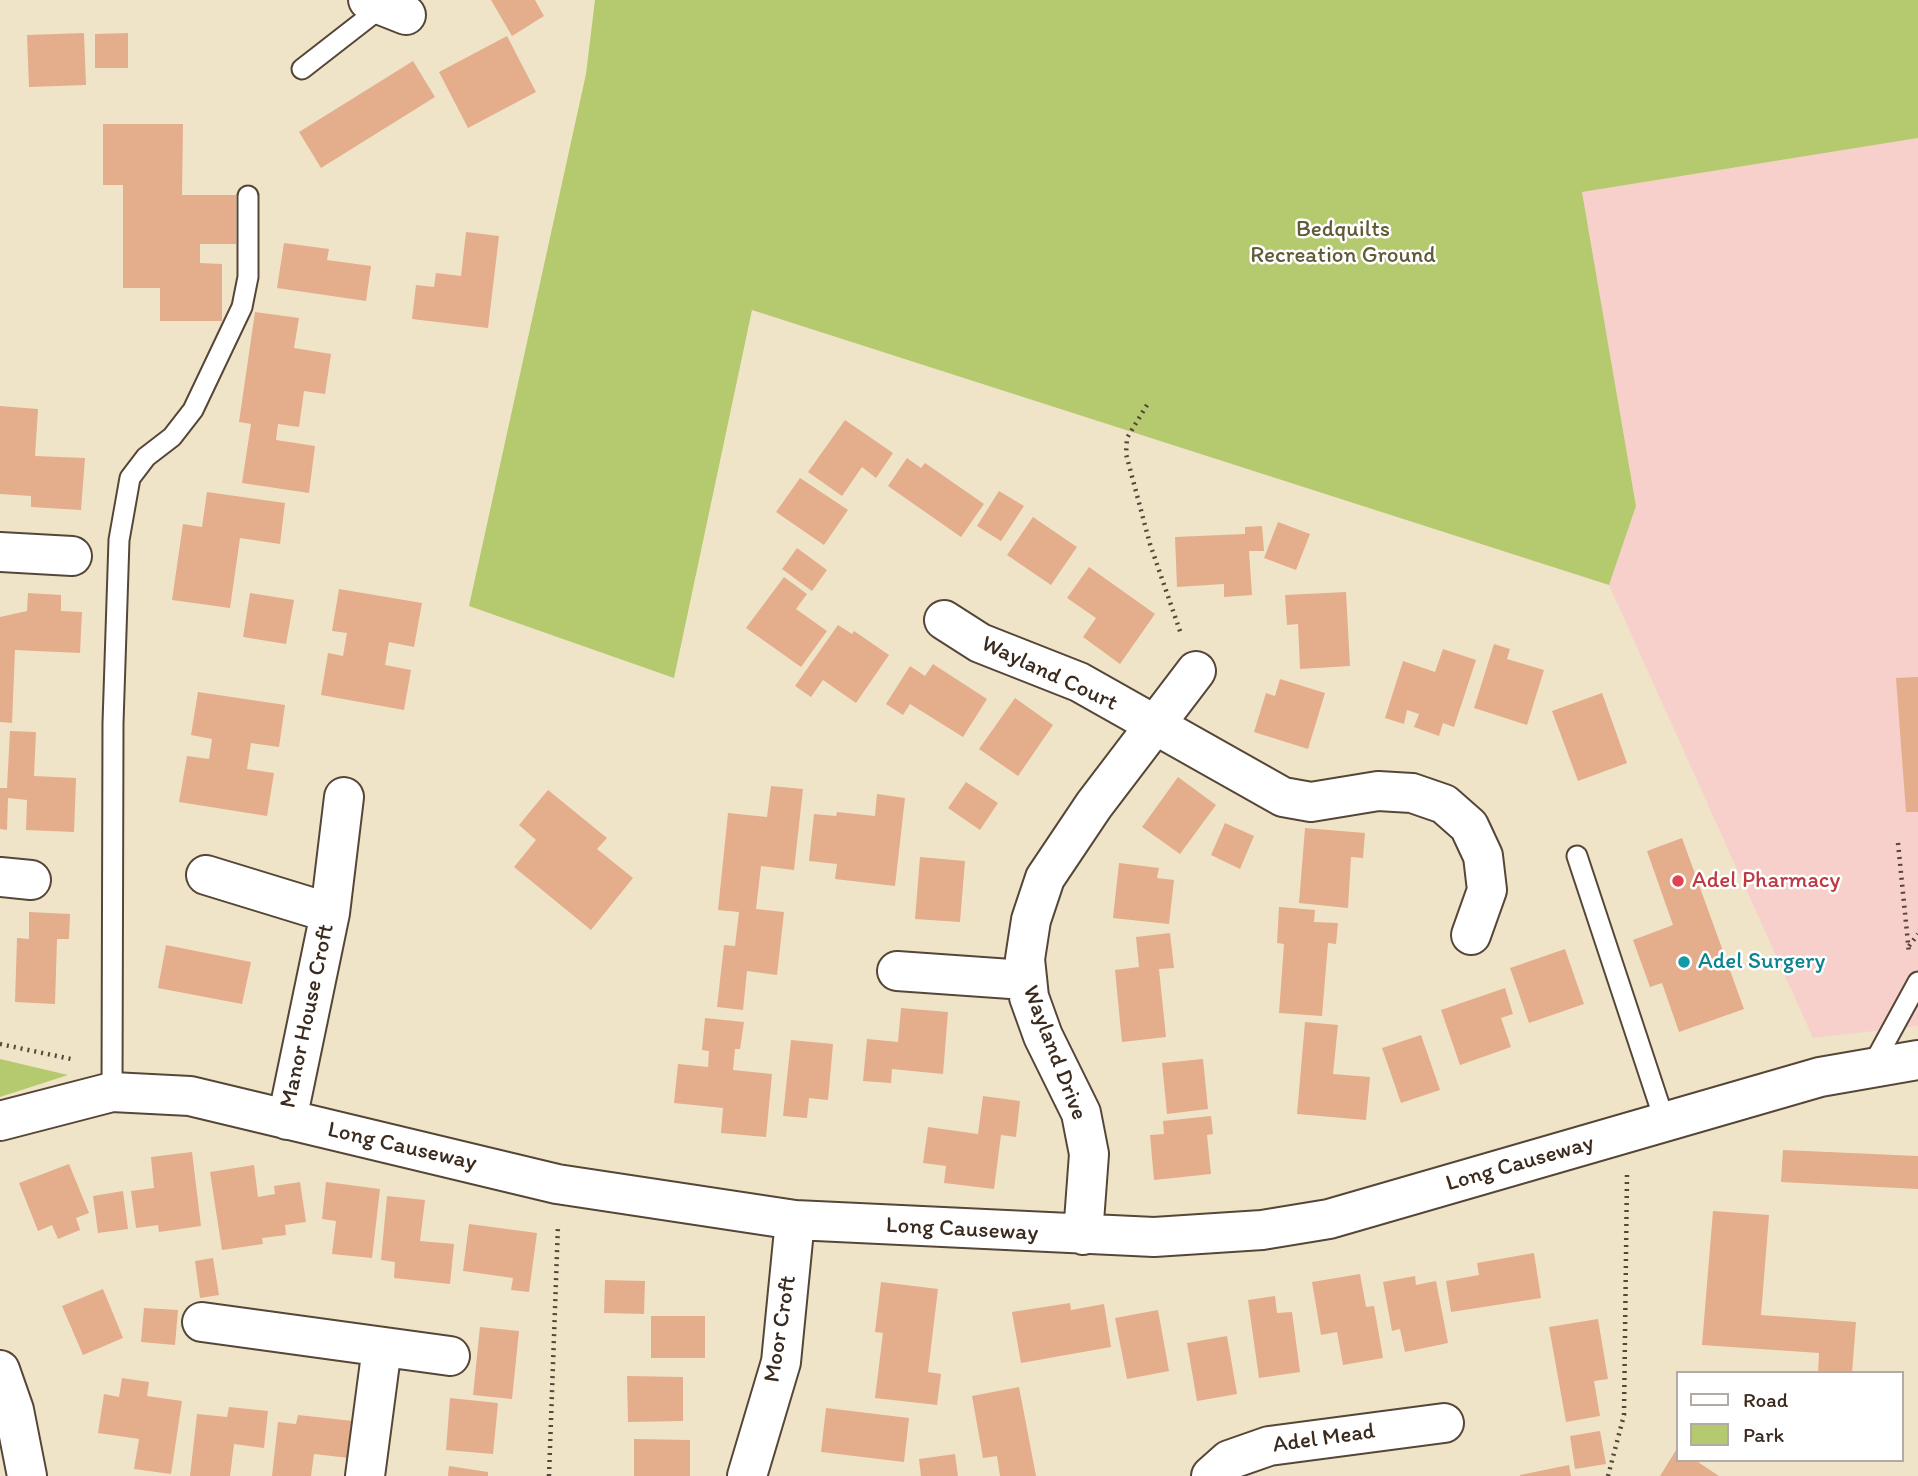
<!DOCTYPE html>
<style>
body{margin:0}
#map{position:relative;width:1918px;height:1476px;overflow:hidden;background:#f0e4c8;font-family:Itim,sans-serif}
canvas{display:block}
.legend{position:absolute;left:1676px;top:1371px;width:228px;height:91px;box-sizing:border-box;background:#fff;border:2px solid #b1aaa5;margin:0;padding:9px 12px;list-style:none;font-size:21px;color:#3b2a1e}
.legend li{display:flex;align-items:center;gap:14px;height:35px}
.legend b{width:35px;border:2px solid #b1aaa5}
</style>
<div id="map">
<canvas width="1918" height="1476"></canvas>
<ul class="legend">
<li><b style="height:9px;background:#fff"></b>Road</li>
<li><b style="height:19px;background:#b5c96e"></b>Park</li>
</ul>
</div>
<script>
const context = document.querySelector('canvas').getContext('2d');
context.lineJoin = 'round';
function paint(path, color) {
  context.fillStyle = color;
  context.fill(path, 'evenodd');
}
function shape(rows) {
  const path = new Path2D();
  for (const r of rows) {
    path.moveTo(r[0], r[1]);
    for (let i = 2; i < r.length; i += 2) path.lineTo(r[i], r[i + 1]);
  }
  return path;
}
function strokePath(path, color, width, dash) {
  context.strokeStyle = color;
  context.lineWidth = width;
  context.lineCap = dash ? 'butt' : 'round';
  context.setLineDash(dash || []);
  context.stroke(path);
}
function write(font, color, halo, rows, align = 'center') {
  context.font = font + ' Itim,sans-serif';
  context.lineWidth = 5;
  context.setLineDash([]);
  context.textBaseline = 'middle';
  context.strokeStyle = halo;
  context.fillStyle = color;
  for (const [text, x, y, turn = 0] of rows) {
    context.save();
    context.translate(x, y);
    context.rotate((+turn || 0) * Math.PI / 180);
    context.textAlign = isNaN(turn) ? turn : align;
    if (halo) context.strokeText(text, 0, 0);
    context.fillText(text, 0, 0);
    context.restore();
  }
}
const built = shape([
 [1918,138,1918,1026,1813,1038,1609,585,1636,505,1582,192]
]);
const green = shape([
 [595,0,1918,0,1918,138,1582,192,1636,506,1609,585,752,310,674,678,469,606,586,74],
 [0,1059,68,1075,0,1097]
]);
const building = shape([
 [491,0,535,0,544,16,512,36],
 [84,33,86,85,29,87,27,35],
 [128,33,128,68,95,68,95,34],
 [507,36,536,92,468,128,439,72],
 [413,61,435,97,321,168,299,132],
 [103,124,183,124,182,195,236,195,236,244,200,244,200,263,222,264,222,321,160,321,160,288,123,288,123,185,103,185],
 [466,232,499,236,488,328,412,319,416,285,434,287,436,273,461,276],
 [284,243,329,249,327,260,371,266,366,301,277,288],
 [255,312,299,318,294,348,331,354,325,394,304,391,299,427,278,424,276,440,315,446,309,493,242,483,251,424,239,422],
 [0,406,38,409,35,456,85,458,81,510,31,507,31,496,0,494],
 [845,420,893,453,876,478,862,467,842,496,808,472],
 [907,458,921,468,925,463,984,504,961,537,888,486],
 [800,478,848,510,824,545,776,512],
 [999,491,1024,506,1001,541,977,526],
 [207,492,285,503,280,544,240,538,230,608,172,600,183,524,202,527],
 [1033,517,1077,547,1051,585,1007,555],
 [1278,522,1310,534,1296,570,1264,558],
 [1262,526,1264,551,1249,551,1252,595,1224,597,1224,584,1177,587,1175,537,1245,534,1245,527],
 [797,548,827,570,812,591,782,569],
 [1089,567,1155,614,1120,664,1083,637,1096,618,1067,598],
 [784,577,807,594,796,609,827,631,801,667,746,628],
 [339,589,422,603,414,647,389,642,385,665,411,670,404,710,321,695,328,653,343,656,347,633,332,631],
 [1346,592,1350,666,1300,669,1298,624,1287,625,1285,595],
 [28,593,61,595,61,611,82,612,80,653,15,650,12,723,0,722,0,617,27,611],
 [250,593,294,600,286,644,243,637],
 [838,625,852,634,854,631,889,655,856,703,823,680,811,697,795,686],
 [1494,644,1510,649,1507,659,1544,670,1527,725,1474,708],
 [1443,649,1476,660,1454,727,1443,723,1439,736,1414,727,1419,714,1407,710,1404,724,1385,718,1403,661,1435,672],
 [933,664,987,699,963,737,910,704,903,715,886,704,910,666,925,676],
 [1918,677,1918,812,1906,812,1896,678],
 [1280,679,1325,693,1308,749,1254,732,1266,693,1275,696],
 [198,692,285,705,279,747,251,743,247,769,274,773,267,816,179,802,187,756,209,759,212,739,191,735],
 [1602,693,1627,763,1578,781,1552,711],
 [1015,698,1053,725,1018,776,979,749],
 [10,731,36,732,34,776,76,778,74,832,26,830,27,800,8,798,7,830,0,829,0,788,7,788],
 [1178,777,1216,805,1180,854,1142,827],
 [966,782,998,803,980,830,948,808],
 [771,786,803,789,794,870,761,866,756,909,784,912,777,975,747,971,743,1010,717,1007,724,945,735,946,739,912,718,910,728,813,767,817],
 [548,790,607,838,597,849,633,878,591,930,514,867,536,840,519,825],
 [877,794,905,798,895,886,835,879,837,864,809,861,814,814,836,816,837,812,875,816],
 [1225,823,1254,836,1240,869,1211,855],
 [1305,828,1365,833,1363,858,1351,857,1348,908,1299,903],
 [1682,838,1744,1009,1679,1032,1662,983,1650,987,1633,940,1673,925,1647,851],
 [920,857,965,861,960,922,915,919],
 [1119,863,1159,868,1157,878,1174,880,1169,924,1113,918],
 [1279,907,1315,910,1314,922,1338,923,1336,944,1328,943,1322,1016,1279,1013,1284,944,1277,943],
 [29,912,70,914,69,939,57,939,55,1004,15,1002,17,938,29,939],
 [1170,933,1174,968,1159,969,1166,1037,1122,1042,1115,970,1139,967,1136,937],
 [166,945,251,962,242,1004,158,988],
 [1565,949,1584,1004,1529,1023,1510,968],
 [1505,988,1513,1014,1501,1018,1511,1047,1460,1065,1441,1010],
 [901,1008,948,1012,943,1074,892,1069,891,1083,863,1081,867,1039,898,1042],
 [705,1018,744,1022,740,1049,735,1049,733,1070,772,1074,766,1137,721,1133,723,1108,674,1103,678,1064,708,1067,709,1051,702,1050],
 [1305,1022,1338,1025,1333,1074,1370,1077,1366,1120,1297,1114],
 [1421,1035,1440,1090,1401,1103,1382,1048],
 [791,1040,833,1044,828,1100,809,1098,807,1118,783,1116],
 [1203,1059,1208,1109,1167,1114,1162,1063],
 [983,1096,1020,1101,1016,1137,1001,1135,994,1189,944,1183,946,1166,923,1163,928,1127,978,1134],
 [1211,1116,1213,1134,1207,1135,1211,1174,1154,1180,1150,1135,1164,1134,1163,1121],
 [1783,1150,1918,1156,1918,1189,1781,1182],
 [192,1152,201,1226,159,1232,158,1225,136,1228,131,1191,154,1188,151,1157],
 [69,1164,89,1213,76,1218,80,1230,58,1239,52,1225,38,1231,19,1183],
 [254,1165,258,1197,275,1194,274,1186,300,1182,306,1222,285,1225,286,1235,262,1238,263,1244,222,1250,210,1172],
 [326,1182,380,1189,372,1258,332,1254,336,1221,322,1219],
 [123,1191,128,1229,98,1233,93,1196],
 [387,1196,425,1200,420,1241,454,1244,450,1284,394,1278,395,1262,381,1260],
 [1713,1211,1769,1215,1761,1315,1856,1322,1852,1373,1818,1373,1819,1353,1702,1345],
 [469,1224,537,1233,529,1292,511,1290,513,1278,463,1271],
 [1534,1253,1541,1298,1451,1312,1446,1281,1479,1275,1477,1263],
 [213,1258,219,1295,200,1298,195,1261],
 [1360,1274,1366,1307,1374,1306,1383,1358,1343,1365,1337,1332,1321,1335,1312,1282],
 [1415,1276,1416,1285,1436,1281,1448,1343,1405,1352,1400,1329,1392,1331,1383,1282],
 [605,1280,645,1281,644,1314,604,1313],
 [881,1282,938,1289,928,1372,941,1374,937,1405,875,1398,883,1333,875,1332],
 [103,1289,123,1338,83,1355,62,1306],
 [1275,1296,1277,1313,1292,1312,1300,1372,1259,1378,1248,1300],
 [1070,1303,1071,1310,1104,1304,1111,1347,1021,1363,1012,1312],
 [144,1308,178,1310,175,1345,141,1342],
 [1158,1310,1169,1371,1127,1379,1115,1318],
 [651,1316,705,1316,705,1358,651,1358],
 [1598,1319,1608,1379,1594,1381,1600,1416,1566,1422,1549,1327],
 [480,1327,519,1331,512,1399,473,1395],
 [1227,1336,1237,1394,1197,1401,1187,1343],
 [627,1376,683,1377,683,1421,628,1422],
 [122,1378,149,1382,147,1396,182,1401,171,1474,134,1469,139,1439,98,1433,104,1394,119,1397],
 [1019,1387,1036,1476,1000,1476,997,1456,983,1458,972,1396],
 [450,1398,498,1403,493,1454,446,1450],
 [229,1407,268,1411,264,1448,234,1444,230,1476,190,1476,197,1414,227,1417],
 [826,1408,909,1418,904,1462,821,1452],
 [298,1415,353,1421,349,1458,314,1454,311,1476,272,1476,278,1422,296,1424],
 [1600,1431,1606,1464,1575,1469,1570,1436],
 [634,1439,690,1440,690,1476,634,1476],
 [1678,1447,1678,1460,1695,1460,1719,1476,1660,1476],
 [955,1454,958,1476,921,1476,919,1459],
 [1569,1465,1571,1476,1520,1476,1520,1475],
 [449,1466,488,1472,488,1476,448,1476]
]);
const path = shape([
 [1147,405,1127,438,1126,454,1150,544,1181,634],
 [1898,843,1909,953],
 [1909,946,1918,934],
 [0,1044,71,1059],
 [549,1476,558,1225],
 [1608,1476,1624,1415,1627,1175]
]);
const lane = shape([
 [302,69,383,6],
 [1577,856,1665,1122],
 [1871,1068,1918,982],
 [112,1092,113,723,119,540,130,478,146,457,172,437,193,410,242,307,248,277,248,196]
]);
const street = shape([
 [368,0,406,15],
 [0,552,72,556],
 [944,620,980,643,1079,682,1283,797,1311,802,1378,791,1412,793,1444,804,1469,826,1483,856,1487,890,1471,935],
 [206,875,330,913],
 [0,877,31,880],
 [897,971,1025,980],
 [287,1120,330,913,344,797],
 [0,1121,112,1092,190,1096,557,1184,795,1220,1154,1237,1262,1230,1329,1219,1820,1077,1918,1060],
 [1083,1235,1089,1154,1081,1113,1043,1036,1029,997,1025,959,1031,920,1045,878,1094,805,1196,671],
 [202,1322,450,1356],
 [0,1370,14,1410,27,1476],
 [365,1476,382,1347],
 [747,1476,781,1362,795,1220],
 [1211,1476,1229,1460,1269,1446,1444,1423]
]);
const markers = [
 [1678,881,7,"#e0444e"],
 [1684,962,7,"#0f9aa8"]
];
const parkNames = [
 ["Bedquilts",1343,230],
 ["Recreation Ground",1343,256]
];
const streetNames = [
 ["Wayland Court",1049,674,25],
 ["Manor House Croft",308,1016,-78],
 ["Wayland Drive",1054,1053,69],
 ["Long Causeway",402,1147,13],
 ["Long Causeway",1520,1164,-16],
 ["Long Causeway",962,1230,3],
 ["Moor Croft",781,1329,-81],
 ["Adel Mead",1324,1439,-8]
];
const healthNames = [
 ["Adel Pharmacy",1692,881]
];
const cultureNames = [
 ["Adel Surgery",1698,962]
];
paint(built, '#f7d0cb');
paint(green, '#b5c96e');
paint(building, '#e4ad8c');
strokePath(lane, '#564638', 23);
strokePath(street, '#564638', 42);
strokePath(path, '#564638', 4.5, [2, 5]);
strokePath(lane, '#fff', 19);
strokePath(street, '#fff', 38);
for (const [x, y, r, color] of markers) {
  const dot = new Path2D();
  dot.arc(x, y, r, 0, 2 * Math.PI);
  context.fillStyle = color;
  context.fill(dot);
  strokePath(dot, '#fff', 2.5);
}
write('23px', '#605a36', '#fff', parkNames);
write('23px', '#3b2a1e', '#fff', streetNames);
write('23px', '#be3a42', '#fff', healthNames, 'left');
write('23px', '#0d838f', '#fff', cultureNames, 'left');
</script>
